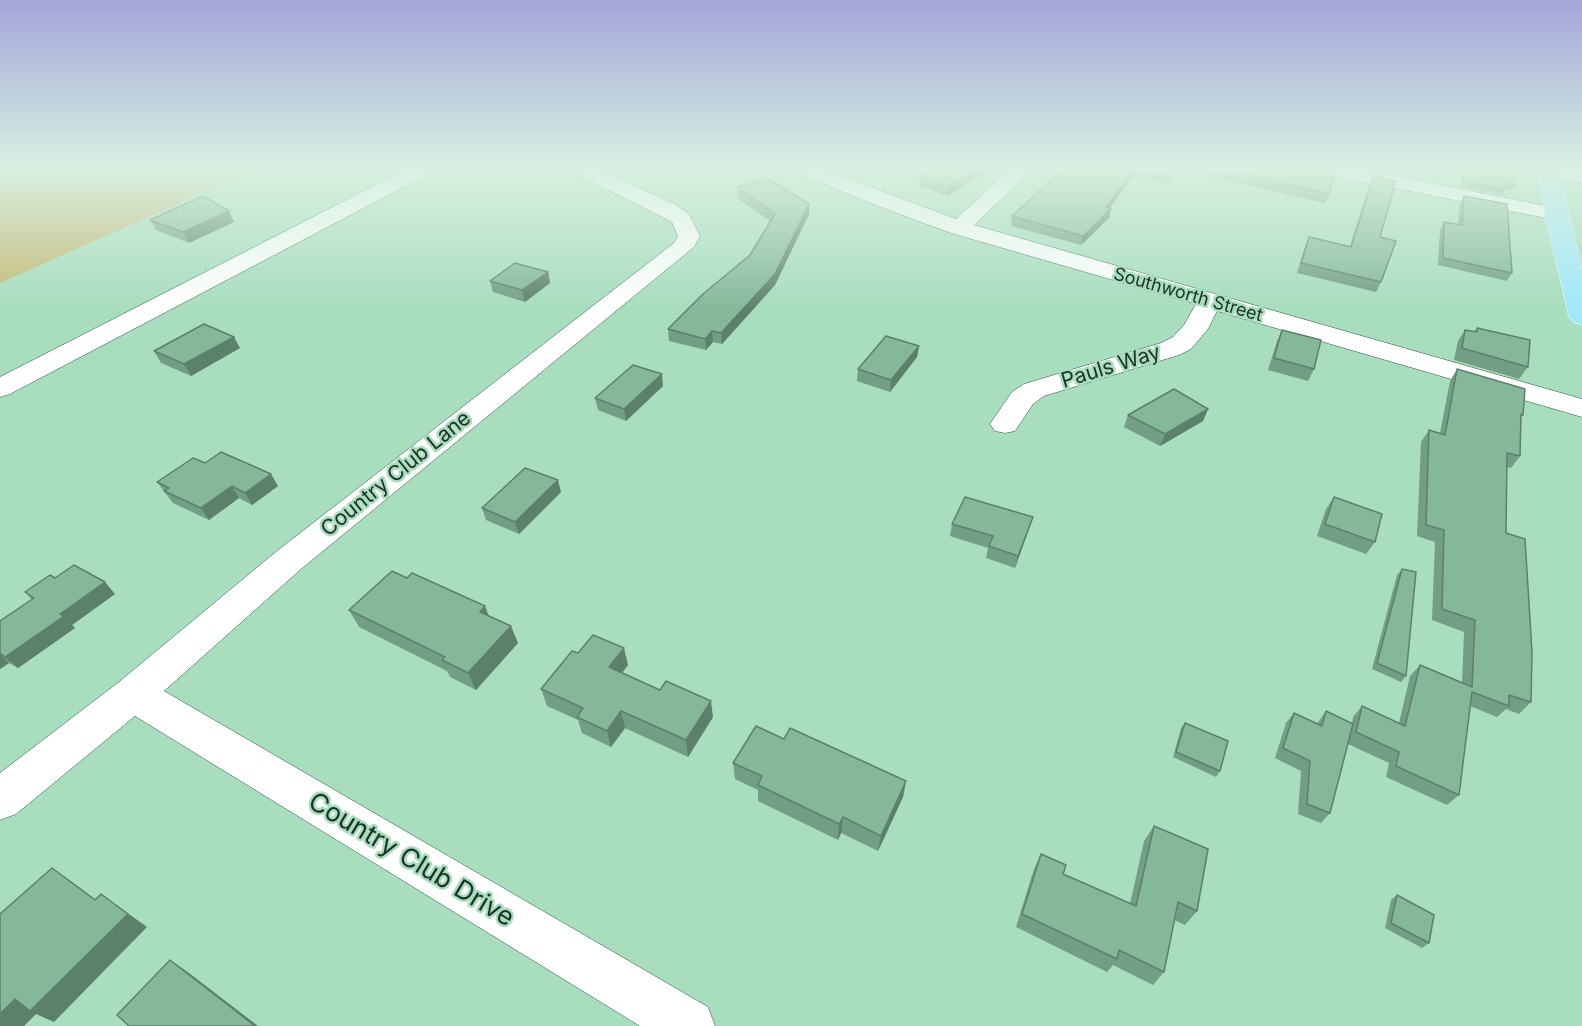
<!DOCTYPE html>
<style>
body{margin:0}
canvas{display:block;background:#a8ddbd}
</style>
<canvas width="1582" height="1026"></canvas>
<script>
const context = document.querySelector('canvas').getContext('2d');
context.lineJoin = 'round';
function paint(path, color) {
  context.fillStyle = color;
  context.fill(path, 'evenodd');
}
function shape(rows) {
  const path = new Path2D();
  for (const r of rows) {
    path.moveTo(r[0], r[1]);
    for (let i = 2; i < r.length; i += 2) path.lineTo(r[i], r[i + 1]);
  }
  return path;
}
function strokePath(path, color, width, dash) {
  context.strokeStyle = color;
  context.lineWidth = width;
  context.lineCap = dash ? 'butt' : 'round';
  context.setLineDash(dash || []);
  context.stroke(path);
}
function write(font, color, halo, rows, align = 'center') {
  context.font = font + ' Inter,sans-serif';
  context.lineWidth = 5;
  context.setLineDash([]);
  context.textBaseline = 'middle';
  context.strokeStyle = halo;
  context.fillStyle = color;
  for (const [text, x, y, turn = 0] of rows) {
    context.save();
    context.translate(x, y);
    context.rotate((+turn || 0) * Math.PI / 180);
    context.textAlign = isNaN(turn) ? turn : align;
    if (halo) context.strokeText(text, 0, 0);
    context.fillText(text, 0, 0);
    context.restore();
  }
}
const green = shape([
 [0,167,260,167,0,283]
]);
const minor = shape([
 [411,167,437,167,434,171,10,394,0,397,0,377,411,167],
 [568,167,594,167,676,205,689,214,700,236,694,247,301,569,164,691,708,1007,715,1026,640,1026,135,716,16,814,0,820,0,773,119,682,277,551,674,243,678,236,672,222,571,171,568,167],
 [789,167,817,167,956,219,1013,167,1035,167,974,225,1582,399,1582,417,1217,311,1208,329,1191,349,1179,355,1044,396,1033,404,1015,431,1005,433,995,431,990,424,1012,392,1024,384,1161,343,1173,337,1184,325,1196,304,951,233,878,206,792,171,789,167],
 [1308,167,1350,167,1556,208,1564,209,1567,214,1564,219,1556,220,1318,173,1308,167],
 [1541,167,1582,171,1582,183,1541,175,1538,171,1541,167]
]);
const major = shape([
 [1538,167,1558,167,1582,270,1582,325,1573,322,1569,317,1545,214,1538,167]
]);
const wall = shape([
 [995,167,947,196,919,186,920,177],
 [1065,167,1181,167,1176,173,1172,172,1168,184,1134,175,1110,208,1109,218,1081,245,1011,226,1012,216,1055,177],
 [1187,167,1327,167,1329,194,1325,203,1186,171],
 [1461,167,1512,167,1515,185,1512,190,1506,189,1502,195,1461,187],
 [1374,176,1380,237,1381,282,1376,292,1297,273,1305,247,1309,237,1350,246,1369,185],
 [737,187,809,214,775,285,722,344,713,342,706,350,669,341,668,329,750,255,770,221,737,198],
 [1464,196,1512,273,1507,281,1438,265,1440,230,1444,222,1458,225,1460,203],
 [150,220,234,222,189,243,156,230],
 [548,272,550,283,525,302,493,292,490,281],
 [1477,328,1528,367,1519,379,1454,360,1458,341,1465,330,1474,332],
 [1282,330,1314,369,1308,381,1268,370,1277,341],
 [919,346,917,357,890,392,857,381,858,369],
 [240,348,191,376,161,363,154,351],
 [1457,369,1523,415,1521,418,1520,456,1511,468,1507,467,1506,533,1531,702,1519,714,1506,709,1497,717,1470,706,1459,795,1447,805,1386,777,1389,763,1348,744,1330,813,1321,823,1298,814,1301,771,1275,758,1286,723,1294,713,1317,724,1326,711,1352,723,1353,717,1362,706,1399,723,1410,676,1420,665,1462,682,1464,632,1432,620,1435,542,1417,536,1421,442,1429,430,1440,433,1450,381],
 [663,386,626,421,598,410,595,398],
 [1208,409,1203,421,1160,446,1124,427,1128,415],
 [205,463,278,486,252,505,239,498,209,520,173,503,157,482],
 [561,492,519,534,486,520,482,508],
 [1334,497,1375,542,1366,554,1317,536,1326,509],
 [952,524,1029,529,1015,568,986,558,988,548,950,536],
 [1402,569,1406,676,1401,682,1372,669,1397,575],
 [55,578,115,594,72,625,75,628,18,668,9,663,0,669,0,621,32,600,25,592],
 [349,610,489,616,518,643,476,690,450,677,447,671,359,627],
 [578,653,628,665,622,673,713,717,688,757,625,728,611,747,582,733,578,720,547,706,541,689],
 [1185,723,1220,771,1216,777,1173,757,1181,728],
 [784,739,906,781,903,797,878,851,841,833,838,840,758,801,758,790,735,779,733,763],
 [1154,826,1197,911,1185,925,1174,920,1164,972,1153,985,1113,965,1107,972,1016,927,1034,869,1041,854,1063,874,1130,904,1144,841],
 [1397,895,1429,943,1422,948,1385,928,1391,900]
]);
const shadedWall = shape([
 [982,167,995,167,947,196,948,187],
 [1137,167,1134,175,1106,213,1111,209,1109,218,1081,245,1083,236],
 [809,204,809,214,775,285,722,344,721,333],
 [229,211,234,222,189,243,183,232],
 [548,272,550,283,525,302,522,290],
 [712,331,713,342,706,350,705,339],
 [234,337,240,348,191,376,184,364],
 [919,346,917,357,890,392,891,380],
 [662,374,663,386,626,421,624,409],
 [1208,409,1203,421,1160,446,1165,434],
 [271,474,278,486,252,505,245,493],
 [558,480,561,492,519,534,515,522],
 [232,486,239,498,209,520,201,508],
 [1033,517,1029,529,1015,568,1018,556],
 [105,582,115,594,72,625,75,628,18,668,5,657,60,614],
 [485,606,492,624,480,612],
 [511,626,518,643,476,690,468,673],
 [624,648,628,665,613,684,609,667],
 [0,654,9,663,0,669],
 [711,701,713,717,688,757,686,740],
 [621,711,625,728,611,747,607,731],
 [906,781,903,797,878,851,881,836],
 [843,817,841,833,838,840,839,824],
 [52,868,72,882,115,914,95,900],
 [101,894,147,927,54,1022,36,1014,24,1026,0,1026,0,1014,15,999],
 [170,960,189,973,258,1026,255,1026]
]);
const building = shape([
 [933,167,982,167,948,187,920,177,933,167],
 [1065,167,1136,167,1106,207,1111,209,1083,236,1012,216,1055,177,1065,167],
 [1140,167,1173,167,1171,175,1140,167],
 [1211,167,1327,167,1336,169,1329,194,1211,167],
 [1464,167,1512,167,1515,185,1506,183,1506,190,1464,182,1464,167],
 [1374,176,1396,181,1380,237,1396,241,1381,282,1301,263,1309,237,1351,247,1374,176],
 [768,179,809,204,775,274,721,333,712,331,705,339,668,329,703,294,750,255,775,214,737,187,768,179],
 [203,196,229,211,183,232,150,220,203,196],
 [1464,196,1507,204,1512,273,1443,258,1444,222,1462,225,1464,196],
 [515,263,548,272,522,290,490,281,515,263],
 [204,324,234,337,184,364,154,351,204,324],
 [1477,328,1530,340,1528,367,1462,348,1465,330,1477,332,1477,328],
 [1282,330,1321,340,1314,369,1274,358,1282,330],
 [886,336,919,346,891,380,858,369,886,336],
 [633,365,662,374,624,409,595,398,633,365],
 [1457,369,1525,389,1523,415,1521,414,1520,456,1507,453,1506,533,1525,539,1532,652,1531,702,1509,695,1509,706,1472,692,1459,795,1396,766,1399,752,1356,732,1362,706,1405,726,1420,665,1472,687,1475,620,1442,609,1444,530,1426,525,1429,430,1445,435,1457,369],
 [1174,389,1208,409,1165,434,1128,415,1174,389],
 [221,452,271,474,245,493,232,486,201,508,164,491,169,488,157,482,193,458,205,463,221,452],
 [525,468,558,480,515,522,482,508,525,468],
 [965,497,1033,517,1018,556,989,546,993,536,952,524,965,497],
 [1334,497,1382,514,1375,542,1325,524,1334,497],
 [74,565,105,582,60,614,64,616,5,657,0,653,0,621,34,598,25,592,50,575,55,578,74,565],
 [1402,569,1416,572,1406,676,1377,663,1402,569],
 [392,571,407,578,412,573,485,606,480,612,511,626,468,673,442,660,445,657,349,610,392,571],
 [593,635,624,648,609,667,660,690,666,681,711,701,686,740,621,711,607,731,577,717,583,708,541,689,572,651,578,653,593,635],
 [1326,711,1353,724,1330,813,1307,804,1310,761,1283,748,1294,713,1322,726,1326,711],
 [1185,723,1228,741,1220,771,1176,752,1185,723],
 [756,726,784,739,790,728,906,781,881,836,843,817,839,824,758,785,762,776,733,763,756,726],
 [1154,826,1208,849,1197,911,1178,902,1164,972,1119,950,1117,959,1022,914,1041,854,1066,865,1063,874,1136,906,1154,826],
 [52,868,95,900,101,894,128,914,30,1011,15,999,0,1014,0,914,52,868],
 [1397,895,1434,915,1429,943,1391,923,1397,895],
 [170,960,255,1026,129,1026,117,1015,170,960]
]);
const farStreetnames = [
 ["Southworth Street",1188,295,16]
];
const streetNames = [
 ["Pauls Way",1111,367,-17],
 ["Country Club Lane",396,474,-39]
];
const nearStreetnames = [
 ["Country Club Drive",411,860,31]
];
paint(green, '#c6b875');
strokePath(minor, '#23553b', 1);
strokePath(major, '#fff', 1);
paint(minor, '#fff');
paint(major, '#a1e8fb');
paint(wall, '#729e84');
paint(shadedWall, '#5c816b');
paint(building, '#84b899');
strokePath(building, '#5c816b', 1.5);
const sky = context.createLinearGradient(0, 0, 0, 311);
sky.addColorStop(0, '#a3a6da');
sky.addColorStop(0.54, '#d8f0e1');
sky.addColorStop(1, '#d8f0e100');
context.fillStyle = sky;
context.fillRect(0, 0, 1582, 311);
write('18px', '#1d3326', '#a8ddbd', farStreetnames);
write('21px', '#1d3326', '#a8ddbd', streetNames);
write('26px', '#1d3326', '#a8ddbd', nearStreetnames);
</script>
